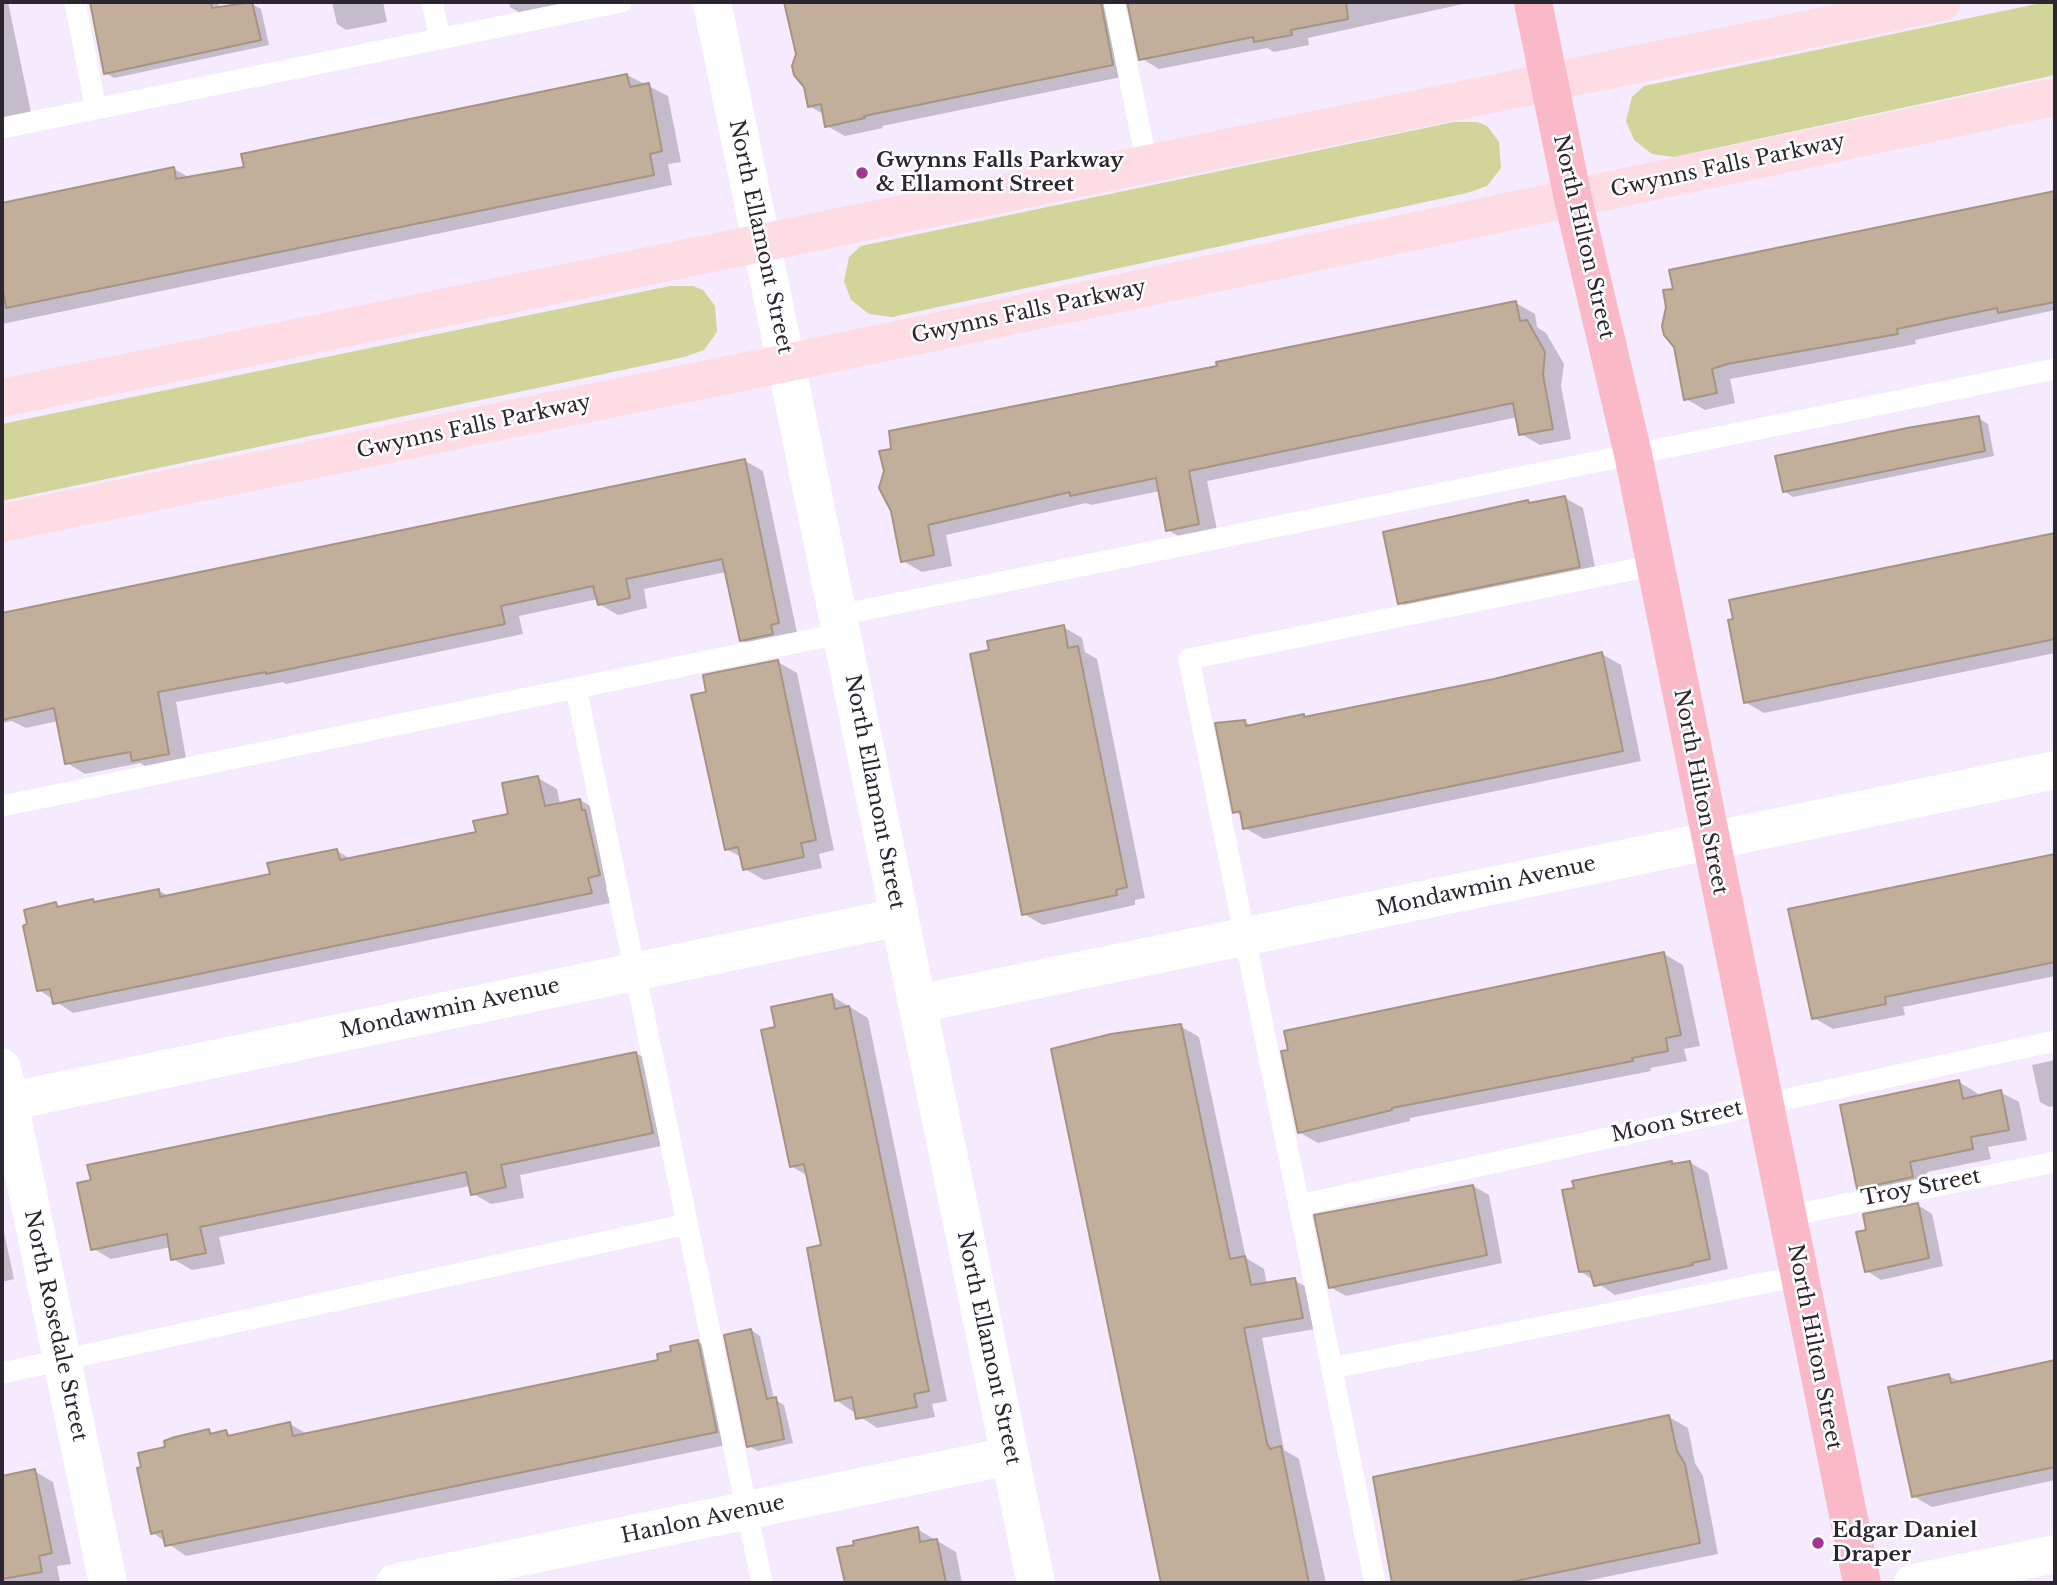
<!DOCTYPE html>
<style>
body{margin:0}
#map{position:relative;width:2057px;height:1585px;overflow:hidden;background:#f5eafe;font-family:"Libre Baskerville",serif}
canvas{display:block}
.frame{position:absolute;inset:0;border:4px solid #2b262f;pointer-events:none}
</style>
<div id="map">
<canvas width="2057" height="1585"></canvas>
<div class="frame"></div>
</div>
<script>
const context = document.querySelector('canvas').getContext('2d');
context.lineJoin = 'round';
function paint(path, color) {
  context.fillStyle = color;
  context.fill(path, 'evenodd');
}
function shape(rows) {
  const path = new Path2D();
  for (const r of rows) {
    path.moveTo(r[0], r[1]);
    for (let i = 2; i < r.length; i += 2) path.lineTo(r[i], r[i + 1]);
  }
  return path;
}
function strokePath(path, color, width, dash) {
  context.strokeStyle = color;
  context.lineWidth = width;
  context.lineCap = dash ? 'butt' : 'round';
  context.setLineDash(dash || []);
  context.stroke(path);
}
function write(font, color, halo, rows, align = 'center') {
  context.font = font + ' "Libre Baskerville",serif';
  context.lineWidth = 5;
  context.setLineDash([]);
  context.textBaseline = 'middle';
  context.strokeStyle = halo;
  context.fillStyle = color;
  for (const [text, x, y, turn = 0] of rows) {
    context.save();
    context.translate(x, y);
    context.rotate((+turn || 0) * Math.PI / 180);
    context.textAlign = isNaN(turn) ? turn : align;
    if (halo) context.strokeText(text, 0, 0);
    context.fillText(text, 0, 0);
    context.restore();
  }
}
const green = shape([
 [2046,2,2055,2,2055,75,1674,157,1652,154,1634,140,1626,121,1632,97,1644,86],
 [1454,122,1477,122,1487,126,1499,142,1501,168,1487,186,1467,193,892,317,869,314,851,300,844,281,849,257,861,246],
 [670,286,693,286,703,290,715,306,717,332,704,350,684,357,2,501,2,424]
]);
const shadow = shape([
 [2,2,8,2,33,122,2,128],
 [91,2,218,2,220,9,252,4,261,9,269,45,114,78,105,73],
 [332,2,383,2,387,22,346,30,337,24],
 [509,2,612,2,529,18,510,7],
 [786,2,840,2,842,15,891,16,960,2,1125,2,1131,75,882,126,883,128,845,136,827,126,825,115,809,106],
 [1129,2,1472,2,1308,38,1309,45,1274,52,1267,48,1159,69,1141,58],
 [627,75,668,96,681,162,668,164,672,185,2,324,2,205,174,169,190,178,246,168],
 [2055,192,2055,310,1915,340,1916,344,1730,379,1735,403,1705,410,1686,399,1668,307,1675,290,1672,272],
 [1516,303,1535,314,1537,327,1546,333,1564,364,1561,386,1571,439,1540,445,1521,434,1518,417,1207,481,1218,535,1187,541,1168,530,1160,491,1091,505,1086,503,946,535,952,566,922,572,903,561,893,511,1219,367],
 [1978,418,1988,424,1994,456,1793,497,1784,491],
 [745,461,763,471,797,633,760,650,741,640,726,572,644,589,647,608,618,615,599,604,598,599,519,616,523,634,286,684,283,682,176,702,187,764,152,770,140,763,85,774,67,763,58,721,26,728,12,721,2,723,2,615],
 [1565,498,1583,508,1597,577,1417,613,1399,602,1528,501,1532,504],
 [2055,534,2055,653,1764,713,1745,702,1731,601],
 [1063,627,1082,638,1085,652,1097,659,1145,898,1135,900,1135,905,1043,925,1024,914],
 [1602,654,1621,665,1641,761,1264,839,1245,828,1242,816,1235,812,1245,722,1253,726,1303,716,1308,718,1495,681],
 [778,662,797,673,834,850,819,854,822,868,764,880,745,869,743,858,726,849,708,693],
 [538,778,557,789,560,804,580,800,599,811,618,885,606,888,610,903,73,1013,39,990,56,904,62,908,96,903,159,891,169,896,272,875,337,851,351,859,478,833,510,815],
 [2055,856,2055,976,1903,1007,1905,1015,1833,1029,1814,1018,1790,911],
 [1664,954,1683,965,1700,1046,1684,1049,1687,1061,1650,1068,1651,1071,1410,1118,1410,1121,1318,1143,1299,1132],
 [832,996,868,1018,947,1401,932,1404,935,1417,877,1428,836,1400,823,1246,808,1176,791,1166,777,1028],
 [1180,1026,1199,1037,1246,1258,1264,1269,1267,1285,1294,1280,1313,1291,1321,1328,1262,1338,1284,1450,1299,1459,1326,1583,1163,1583,1053,1050],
 [636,1053,655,1064,671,1144,520,1175,524,1198,491,1204,472,1193,470,1186,219,1237,225,1264,192,1270,173,1259,171,1247,111,1259,92,1248],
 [2055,1060,2055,1106,2049,1107,2040,1102,2032,1065],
 [1959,1082,1977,1093,1978,1097,2000,1092,2019,1102,2027,1140,1988,1147,1991,1159,1927,1172,1930,1187,1877,1198,1859,1187],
 [1689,1162,1708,1173,1728,1269,1615,1295,1580,1271,1671,1163],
 [1473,1186,1489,1195,1502,1263,1346,1296,1330,1287],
 [1918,1205,1932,1214,1943,1266,1881,1280,1867,1271,1868,1231],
 [2,1223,14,1279,2,1282],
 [751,1330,760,1336,774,1399,784,1405,793,1443,758,1451,749,1446],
 [698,1342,717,1353,736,1443,186,1556,153,1533,167,1448,209,1431,215,1434,226,1432,233,1436,290,1424,309,1435,660,1361],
 [2055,1362,2055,1480,1932,1507,1913,1496,1949,1376,1961,1382],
 [1669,1417,1688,1428,1695,1463,1703,1476,1718,1554,1576,1583,1394,1583,1375,1478],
 [34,1471,53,1482,71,1564,57,1566,60,1582,2,1583,2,1478],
 [917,1529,956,1552,962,1583,848,1583,841,1549]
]);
const building = shape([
 [90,2,211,2,212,8,252,2,261,40,104,74,90,2],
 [784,2,1101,2,1113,65,864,116,865,118,825,127,821,104,808,107,804,87,794,75,792,66,796,54,784,2],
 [1127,2,1346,2,1348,19,1291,30,1292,35,1254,42,1253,37,1139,60,1127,2],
 [627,74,630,87,649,83,662,151,650,154,654,175,6,308,2,284,2,203,174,167,176,179,244,167,241,154,627,74],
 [2055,191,2055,302,1998,313,1997,308,1897,329,1898,334,1727,364,1712,369,1717,393,1684,400,1674,347,1664,335,1662,326,1666,307,1663,290,1673,289,1669,270,2055,191],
 [1516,301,1520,321,1527,320,1545,352,1543,375,1553,429,1519,435,1513,403,1189,471,1199,524,1166,531,1156,478,1070,496,1070,492,928,525,934,555,901,562,891,511,879,488,884,471,879,451,891,449,889,431,1217,366,1216,362,1516,301],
 [1979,416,1985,451,1783,492,1775,456,1907,428,1979,416],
 [745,459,779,623,771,625,773,634,740,641,722,559,626,579,630,598,598,605,593,586,501,606,505,624,266,674,266,672,158,692,169,754,132,761,130,752,65,764,54,708,2,720,2,613,745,459],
 [1565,496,1580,567,1398,604,1383,532,1528,500,1529,503,1565,496],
 [2055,533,2055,639,1744,703,1728,620,1733,619,1729,600,2055,533],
 [1064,625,1068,648,1078,646,1127,887,1116,890,1117,895,1022,915,970,654,989,650,987,641,1064,625],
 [1602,652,1623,751,1243,829,1240,811,1233,813,1215,723,1245,720,1246,726,1304,714,1304,717,1494,679,1602,652],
 [778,660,816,840,801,843,804,857,743,870,738,847,725,850,691,695,706,692,703,675,778,660],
 [538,776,545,806,580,799,582,810,585,810,600,875,588,878,592,893,53,1004,50,989,37,991,23,926,27,924,24,910,56,902,57,907,93,899,94,902,159,889,160,897,270,874,267,863,337,849,340,860,476,832,473,821,508,814,502,783,538,776],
 [2055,854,2055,962,1885,997,1886,1004,1812,1019,1788,909,2055,854],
 [1664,952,1681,1035,1666,1038,1668,1051,1632,1058,1633,1061,1392,1108,1392,1110,1298,1133,1281,1051,1288,1050,1284,1031,1664,952],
 [832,994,835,1009,849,1006,929,1391,914,1394,917,1407,856,1419,852,1397,835,1401,807,1248,821,1245,804,1164,790,1167,761,1030,775,1027,771,1007,832,994],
 [1181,1024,1230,1259,1245,1256,1251,1285,1295,1278,1303,1318,1244,1328,1267,1443,1270,1449,1281,1446,1309,1583,1161,1583,1051,1049,1111,1034,1181,1024],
 [636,1052,653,1133,501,1165,506,1187,471,1195,466,1172,200,1227,206,1253,171,1260,167,1234,91,1250,77,1183,91,1180,87,1165,636,1052],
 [1959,1080,1963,1099,2001,1090,2009,1130,1971,1137,1973,1149,1910,1162,1913,1177,1857,1189,1840,1105,1959,1080],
 [1672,1161,1672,1164,1690,1161,1710,1259,1692,1263,1693,1265,1594,1286,1590,1271,1579,1272,1562,1190,1574,1188,1572,1181,1672,1161],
 [1473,1185,1487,1255,1329,1288,1314,1215,1473,1185],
 [1918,1203,1929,1258,1865,1272,1856,1232,1866,1230,1863,1214,1918,1203],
 [751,1329,767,1399,776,1397,784,1439,747,1447,724,1335,751,1329],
 [698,1340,717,1432,165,1546,162,1531,151,1534,137,1468,141,1467,138,1453,165,1447,164,1441,175,1437,209,1429,210,1434,226,1430,228,1436,290,1422,293,1436,658,1360,657,1354,671,1351,670,1346,698,1340],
 [2055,1360,2055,1467,1912,1497,1888,1387,1949,1374,1951,1383,2055,1360],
 [1669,1415,1677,1451,1685,1464,1700,1543,1506,1583,1392,1583,1373,1477,1669,1415],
 [35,1469,52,1553,39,1556,42,1572,2,1579,2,1476,35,1469],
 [918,1527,920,1542,937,1539,946,1583,845,1583,837,1548,854,1545,853,1541,918,1527]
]);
const lane = shape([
 [75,2,96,109],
 [432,2,440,39],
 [1114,2,1147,164],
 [2,128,621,2],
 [839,615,2055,369],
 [576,688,762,1583],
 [2,806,843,633],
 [1299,1205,2055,1041],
 [1788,1216,2055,1162],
 [1332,1368,1800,1276],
 [2,1373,687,1224],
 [1375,1583,1189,659,1655,565]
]);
const street = shape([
 [712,2,1036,1583],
 [917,1004,2055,770],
 [2,1068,108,1583],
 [2,1103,899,917],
 [395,1583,1010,1456],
 [1913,1583,2055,1554]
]);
const secondary = shape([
 [2,398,1942,2],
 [2,523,786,363,2055,97]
]);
const primary = shape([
 [1533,2,1573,199,1633,454,1862,1583]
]);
const markers = [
 [862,173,7,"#a33594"],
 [1818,1543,7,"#a33594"]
];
const poiNames = [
 ["Gwynns Falls Parkway",876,161],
 ["& Ellamont Street",876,185],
 ["Edgar Daniel",1832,1531],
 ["Draper",1832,1555]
];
const streetNames = [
 ["Gwynns Falls Parkway",1728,166,-12],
 ["North Ellamont Street",760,237,78],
 ["North Hilton Street",1583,237,77],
 ["Gwynns Falls Parkway",1029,312,-12],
 ["Gwynns Falls Parkway",474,427,-12],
 ["North Ellamont Street",874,792,79],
 ["North Hilton Street",1700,792,79],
 ["Mondawmin Avenue",1486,887,-12],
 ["Mondawmin Avenue",450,1009,-12],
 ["Moon Street",1677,1122,-12],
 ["Troy Street",1921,1188,-11],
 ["North Rosedale Street",55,1326,78],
 ["North Hilton Street",1814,1347,79],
 ["North Ellamont Street",988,1348,78],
 ["Hanlon Avenue",703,1520,-12]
];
paint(green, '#d1d59a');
paint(shadow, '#0003');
paint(building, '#c2af9b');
strokePath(building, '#a69480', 2);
strokePath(lane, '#fff', 21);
strokePath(street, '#fff', 38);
strokePath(secondary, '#fddce3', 38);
strokePath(primary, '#fab9c7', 38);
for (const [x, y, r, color] of markers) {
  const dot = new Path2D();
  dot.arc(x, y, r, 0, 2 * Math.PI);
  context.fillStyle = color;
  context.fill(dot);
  strokePath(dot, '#fff', 2.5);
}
write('bold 21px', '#2b262f', '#fff', poiNames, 'left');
write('21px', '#2b262f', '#fff', streetNames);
</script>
